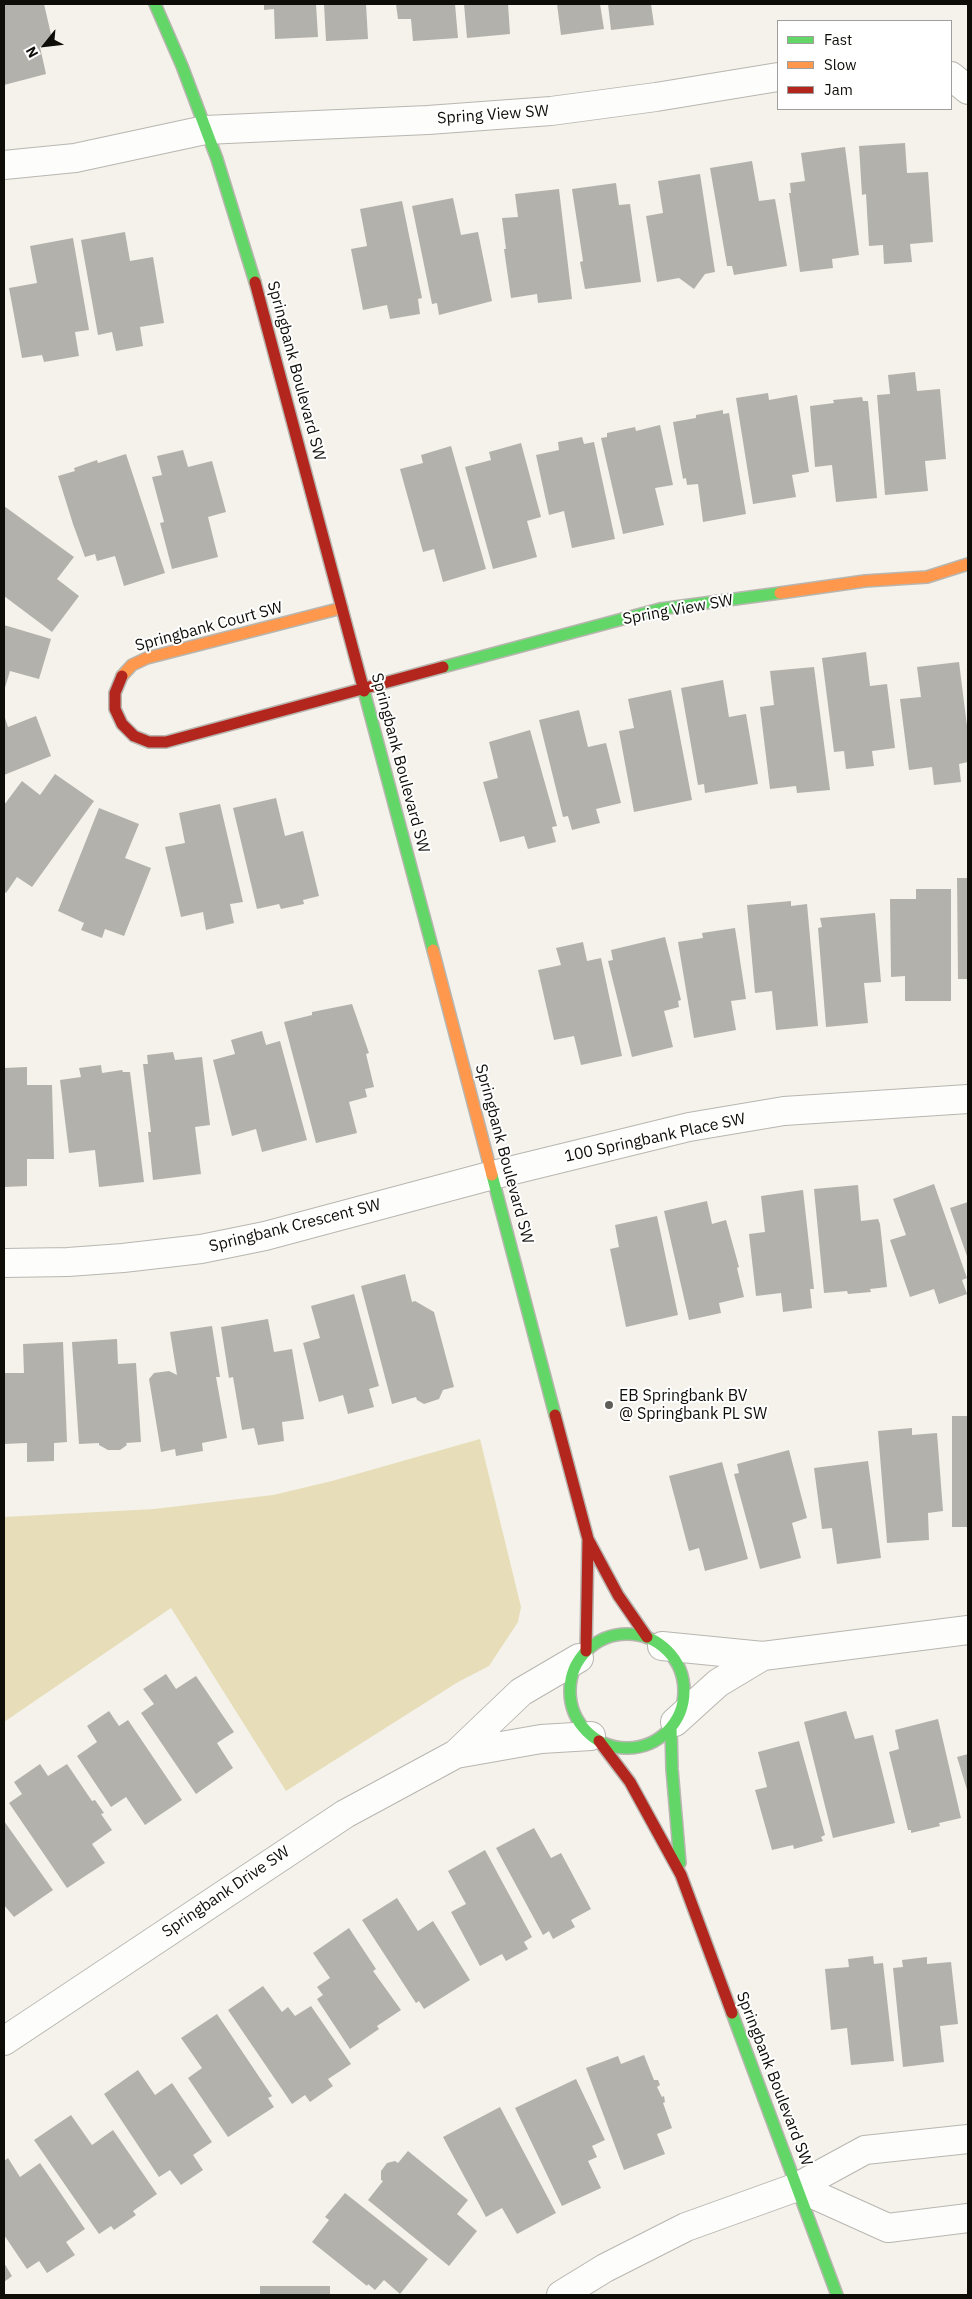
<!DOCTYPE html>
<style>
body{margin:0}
#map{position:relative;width:972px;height:2299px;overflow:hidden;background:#f4f2ea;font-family:"IBM Plex Sans",sans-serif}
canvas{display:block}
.frame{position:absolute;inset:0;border:5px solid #0e0d08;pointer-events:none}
.legend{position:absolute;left:777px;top:20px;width:175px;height:90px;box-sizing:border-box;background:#fff;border:1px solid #9f9e9c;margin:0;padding:6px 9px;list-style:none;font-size:15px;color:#0e0d08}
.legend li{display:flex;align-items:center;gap:10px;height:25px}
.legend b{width:25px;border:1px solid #9f9e9c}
.north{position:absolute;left:20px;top:20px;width:50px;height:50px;-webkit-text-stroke:4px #fff;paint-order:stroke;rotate:241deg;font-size:14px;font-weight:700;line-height:20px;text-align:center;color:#0e0d08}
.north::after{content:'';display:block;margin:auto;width:18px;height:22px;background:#0e0d08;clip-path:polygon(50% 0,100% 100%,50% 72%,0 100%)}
</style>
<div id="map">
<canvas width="972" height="2299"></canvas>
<div class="frame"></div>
<ul class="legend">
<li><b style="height:6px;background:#63d668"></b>Fast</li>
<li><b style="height:6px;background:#ff974d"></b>Slow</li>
<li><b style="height:6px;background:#b3261e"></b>Jam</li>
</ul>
<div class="north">N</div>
</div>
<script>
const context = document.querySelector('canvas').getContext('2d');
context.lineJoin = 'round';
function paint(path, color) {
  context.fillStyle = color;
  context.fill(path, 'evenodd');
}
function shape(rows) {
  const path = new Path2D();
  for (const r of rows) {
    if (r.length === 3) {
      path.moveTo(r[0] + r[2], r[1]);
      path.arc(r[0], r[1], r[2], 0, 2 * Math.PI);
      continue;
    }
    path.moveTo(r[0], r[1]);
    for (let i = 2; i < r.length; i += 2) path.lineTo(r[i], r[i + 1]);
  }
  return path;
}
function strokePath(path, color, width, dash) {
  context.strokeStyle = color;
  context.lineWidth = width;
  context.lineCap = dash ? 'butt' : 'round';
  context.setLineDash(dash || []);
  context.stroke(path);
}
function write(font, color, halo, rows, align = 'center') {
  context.font = font + ' "IBM Plex Sans",sans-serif';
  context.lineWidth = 4;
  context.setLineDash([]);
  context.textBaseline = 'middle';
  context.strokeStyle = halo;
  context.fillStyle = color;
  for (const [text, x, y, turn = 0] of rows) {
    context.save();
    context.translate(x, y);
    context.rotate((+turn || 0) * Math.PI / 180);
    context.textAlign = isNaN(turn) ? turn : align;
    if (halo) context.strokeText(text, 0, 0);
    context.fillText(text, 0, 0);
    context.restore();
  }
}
const green = shape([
 [480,1439,521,1607,518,1622,489,1666,458,1682,286,1791,171,1608,4,1722,4,1517,154,1509,273,1495,332,1481]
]);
const building = shape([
 [4,4,44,4,53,43,40,47,46,74,4,85],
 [264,4,316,4,318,37,275,39,274,9,264,10],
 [324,4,366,4,368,39,326,41],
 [396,4,455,4,458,38,413,41,411,19,398,19],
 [464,4,508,4,510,34,467,38],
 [557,4,600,4,604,29,561,35],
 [608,4,651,4,654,25,611,30],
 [905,143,907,173,928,172,933,242,910,244,912,262,884,264,883,245,869,246,866,194,862,195,859,146],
 [845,147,859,255,832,259,833,268,800,272,789,193,791,193,790,183,805,181,801,153],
 [752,161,759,201,775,199,787,266,734,275,732,266,727,266,710,168],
 [700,174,715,272,705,274,694,289,679,278,657,282,646,216,663,213,658,181],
 [616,183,619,205,630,204,641,282,585,289,580,262,583,261,572,189],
 [559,189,572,299,538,303,537,294,511,298,504,249,506,249,502,218,518,217,515,194],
 [453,198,461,235,478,232,492,301,439,315,437,303,432,304,412,206],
 [402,201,422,298,418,299,420,314,390,319,387,305,363,310,351,249,367,246,360,209],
 [125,232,130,261,153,257,164,323,140,327,143,346,116,351,112,332,98,335,81,240],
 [73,238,89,330,75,332,79,356,44,362,42,355,22,358,9,288,37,283,30,246],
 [915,372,917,391,940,389,946,459,925,461,928,491,885,495,877,395,890,394,888,375],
 [768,393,769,400,797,395,809,472,792,475,796,497,753,504,736,398],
 [862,397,863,401,868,401,877,498,836,502,832,465,815,467,810,406,834,403,833,400],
 [723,410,723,414,729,413,746,514,703,522,698,484,687,485,686,478,683,479,673,422,696,418,696,415],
 [660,425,673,485,655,488,664,525,623,534,601,438,607,437,607,433,635,427,636,431],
 [582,437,584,444,594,442,615,539,572,548,564,511,549,515,536,455,559,450,558,442],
 [521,443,541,517,527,521,537,557,493,569,465,467,491,460,489,452],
 [451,446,486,569,443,582,434,549,423,552,400,469,423,463,421,455],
 [183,450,188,467,212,461,226,512,208,517,218,557,172,569,160,523,164,522,152,477,162,475,157,456],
 [126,454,165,573,124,586,115,556,97,561,95,554,85,557,73,524,58,476,75,471,74,468,97,460,98,463],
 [4,506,74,557,57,579,79,596,52,632,4,596],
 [4,625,51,639,39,679,10,671,4,691],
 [866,652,870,686,887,684,895,748,872,751,874,766,846,769,844,751,834,752,822,658],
 [959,662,968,734,968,762,959,764,961,782,934,785,932,767,909,770,900,699,921,697,917,667],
 [814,667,830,790,797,793,796,786,770,789,760,707,774,705,770,671],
 [723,680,729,717,746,714,758,784,705,793,704,784,698,785,681,688],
 [671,690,692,800,634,812,619,731,634,728,628,699],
 [579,710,588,747,606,743,621,803,596,809,600,823,572,830,568,816,563,817,539,720],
 [4,715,8,727,36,716,51,756,4,775],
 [530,730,557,826,552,827,556,842,528,849,524,836,500,842,483,782,498,778,489,742],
 [55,774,94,801,32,887,17,877,6,893,4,891,4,805,22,781,40,795],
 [276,798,285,836,303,831,319,896,303,900,304,904,281,909,279,904,257,909,233,808],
 [220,804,243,902,230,904,234,923,206,930,203,912,181,917,165,847,185,843,179,813],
 [99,808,139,824,125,858,151,868,124,936,105,929,102,938,81,930,84,923,58,911],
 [957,878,968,878,968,979,958,979],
 [916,889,951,889,951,1001,905,1001,905,976,891,977,890,899,916,899],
 [791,901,791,906,807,904,818,1026,776,1030,772,991,755,993,747,905],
 [875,913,881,982,864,983,868,1023,826,1027,818,928,822,927,820,918],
 [735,928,746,999,731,1001,736,1030,694,1038,678,942,703,938,702,933],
 [665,937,681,1000,678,1001,679,1007,664,1011,673,1047,632,1057,608,961,613,960,611,950],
 [583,942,587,961,601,958,622,1056,581,1065,574,1036,554,1040,538,970,561,965,556,948],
 [352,1004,369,1053,366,1054,374,1087,365,1089,367,1097,349,1102,357,1133,316,1143,284,1022,312,1015,312,1012],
 [262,1031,266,1045,280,1041,307,1140,262,1152,256,1129,232,1136,213,1060,235,1054,231,1040],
 [173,1052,175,1060,202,1057,210,1125,195,1127,201,1174,153,1180,148,1132,151,1132,143,1064,148,1064,147,1055],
 [101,1065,102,1073,122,1070,123,1072,130,1072,144,1182,99,1187,95,1150,69,1153,60,1080,81,1077,79,1068],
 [27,1067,27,1085,52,1085,54,1159,27,1159,27,1186,4,1187,4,1068],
 [934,1184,967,1278,962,1280,967,1294,939,1304,934,1289,910,1297,890,1240,906,1235,893,1199],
 [858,1185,861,1221,878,1219,880,1224,887,1287,870,1289,871,1292,848,1294,847,1291,824,1293,814,1189],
 [803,1190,814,1289,810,1289,812,1308,783,1312,781,1293,756,1296,749,1234,765,1232,761,1196],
 [707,1201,712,1224,726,1220,739,1267,737,1268,744,1297,719,1303,721,1313,689,1320,664,1211],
 [968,1202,968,1259,950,1208],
 [657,1216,678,1315,626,1327,610,1249,619,1247,615,1225],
 [405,1274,412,1302,415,1301,434,1312,454,1387,443,1390,439,1399,424,1404,417,1400,416,1397,392,1404,361,1286],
 [354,1294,379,1386,369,1389,374,1407,348,1414,343,1395,319,1402,303,1343,320,1338,311,1306],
 [268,1319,274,1352,292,1349,304,1419,282,1422,284,1441,258,1445,254,1428,242,1430,233,1377,229,1378,221,1327],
 [212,1326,220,1377,216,1377,227,1438,202,1443,203,1451,176,1456,175,1449,161,1452,149,1379,154,1373,169,1371,177,1375,170,1332],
 [117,1339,118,1364,136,1363,141,1442,126,1443,127,1445,120,1450,108,1450,99,1445,99,1443,79,1444,72,1342],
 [63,1342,67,1442,54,1443,54,1461,27,1462,27,1443,4,1444,4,1373,24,1373,23,1344],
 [952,1416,968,1416,968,1527,952,1527],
 [912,1428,912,1435,937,1433,943,1511,928,1513,929,1540,887,1543,878,1431],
 [789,1450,807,1518,792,1523,801,1558,760,1569,734,1474,739,1473,737,1464],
 [868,1461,881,1558,837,1564,832,1528,822,1529,814,1468],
 [722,1462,748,1559,705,1571,699,1548,689,1551,669,1476],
 [166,1674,176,1689,196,1676,234,1732,217,1743,233,1768,196,1794,141,1713,154,1704,143,1689],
 [109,1711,119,1726,128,1720,182,1800,145,1825,126,1797,111,1807,77,1756,97,1742,87,1726],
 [846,1711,855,1739,873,1735,895,1823,833,1838,804,1722],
 [938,1719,961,1818,939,1823,940,1826,911,1833,911,1830,908,1830,889,1752,899,1749,895,1730],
 [799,1741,825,1835,821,1837,823,1841,794,1849,793,1845,772,1850,755,1790,767,1787,758,1752],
 [968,1754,968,1793,957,1757],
 [40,1764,48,1776,67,1764,92,1801,95,1800,104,1813,101,1814,112,1830,92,1844,105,1863,67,1888,9,1803,22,1794,14,1782],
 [4,1821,53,1890,14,1917,4,1905],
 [534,1828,551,1858,561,1853,591,1909,571,1920,575,1927,553,1939,549,1931,543,1935,496,1848],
 [485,1850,532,1937,524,1942,528,1949,506,1961,502,1954,480,1966,451,1912,466,1904,448,1871],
 [397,1898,418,1931,433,1921,470,1980,424,2009,419,2001,416,2003,362,1920],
 [349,1928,376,1969,373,1971,401,2010,377,2026,379,2029,350,2049,317,1999,323,1995,317,1987,330,1978,313,1953],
 [873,1956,874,1964,883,1963,894,2061,851,2065,847,2028,831,2030,825,1969,849,1967,848,1959],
 [927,1957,927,1964,951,1962,958,2024,940,2026,944,2062,903,2067,893,1968,903,1967,902,1960],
 [263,1986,282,2012,288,2007,295,2016,311,2006,351,2064,328,2079,333,2086,310,2102,305,2095,292,2104,228,2010],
 [217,2014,272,2096,268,2098,274,2107,228,2137,188,2078,202,2068,181,2038],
 [644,2055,654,2080,658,2080,660,2085,657,2087,662,2097,664,2096,665,2102,663,2103,672,2128,657,2134,665,2154,624,2170,586,2068,618,2056,621,2064],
 [138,2070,155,2095,172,2083,212,2142,193,2155,203,2170,181,2185,170,2170,159,2177,104,2094],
 [576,2079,605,2140,592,2146,597,2157,588,2161,601,2188,562,2206,515,2108],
 [500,2107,556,2213,517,2234,502,2208,486,2217,443,2137],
 [71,2115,92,2145,113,2130,157,2194,133,2211,136,2215,114,2230,111,2226,99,2234,34,2140],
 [408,2151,468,2200,457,2214,477,2231,449,2266,368,2200,383,2181,381,2180,381,2171,387,2163,395,2161,398,2163],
 [8,2158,20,2177,40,2163,85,2229,66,2242,75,2255,47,2273,39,2261,27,2269,4,2235,4,2161],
 [345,2193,428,2259,400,2294,384,2280,375,2290,368,2284,367,2286,312,2242,329,2220,325,2217],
 [4,2263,12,2276,4,2282],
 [260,2286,330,2286,330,2295,260,2295]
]);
const street = shape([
 [951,76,968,90],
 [4,165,75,158,205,130,428,120,551,111,656,97,778,77],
 [4,1263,68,1262,123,1258,201,1249,265,1236,493,1175,689,1127,784,1111,968,1099],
 [662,1646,763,1656,968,1630],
 [675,1722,718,1683,763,1656],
 [456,1754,541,1739,591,1736],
 [4,2041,345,1814,456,1754,521,1692,579,1658],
 [968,2139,865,2150,797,2187,888,2228,968,2218],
 [561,2295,605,2268,686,2227,797,2187]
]);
const fast = shape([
 [155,4,182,66,217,159,255,282],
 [443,667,660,609,780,593],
 [364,691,433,950],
 [492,1175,555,1415],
 [627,1691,57],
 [671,1728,672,1769,680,1863],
 [732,2013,837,2295]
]);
const slow = shape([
 [780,593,865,581,927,577,968,564],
 [122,676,132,665,147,658,342,608],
 [433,950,492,1175]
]);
const jam = shape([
 [255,282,364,691],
 [122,676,115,693,115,709,122,724,134,736,149,742,166,742,443,667],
 [555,1415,588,1539,618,1595,647,1637],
 [586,1651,588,1540],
 [599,1741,630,1782,681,1875,732,2013]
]);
const markers = [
 [609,1405,5,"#5e5d57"]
];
const streetNames = [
 ["Spring View SW",493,115,-4],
 ["Springbank Boulevard SW",296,371,75],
 ["Spring View SW",678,610,-10],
 ["Springbank Court SW",209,627,-15],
 ["Springbank Boulevard SW",400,763,75],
 ["100 Springbank Place SW",655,1138,-12],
 ["Springbank Boulevard SW",504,1154,75],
 ["Springbank Crescent SW",295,1226,-14],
 ["Springbank Drive SW",226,1892,-34],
 ["Springbank Boulevard SW",774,2079,69]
];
const poiNames = [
 ["EB Springbank BV",619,1396],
 ["@ Springbank PL SW",619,1414]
];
paint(green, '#e7deb9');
paint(building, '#b3b1ab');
strokePath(street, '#b8b6b0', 30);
strokePath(fast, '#b8b6b0', 14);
strokePath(slow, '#b8b6b0', 14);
strokePath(jam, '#b8b6b0', 14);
strokePath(street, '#fdfdfc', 28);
strokePath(fast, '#63d668', 11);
strokePath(slow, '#ff974d', 11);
strokePath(jam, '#b3261e', 11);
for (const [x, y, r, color] of markers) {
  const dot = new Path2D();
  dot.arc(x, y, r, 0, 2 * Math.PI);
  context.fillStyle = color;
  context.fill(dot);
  strokePath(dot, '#fff', 2);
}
write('16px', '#0e0d08', '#fff', streetNames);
write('16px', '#0e0d08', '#fff', poiNames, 'left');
</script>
